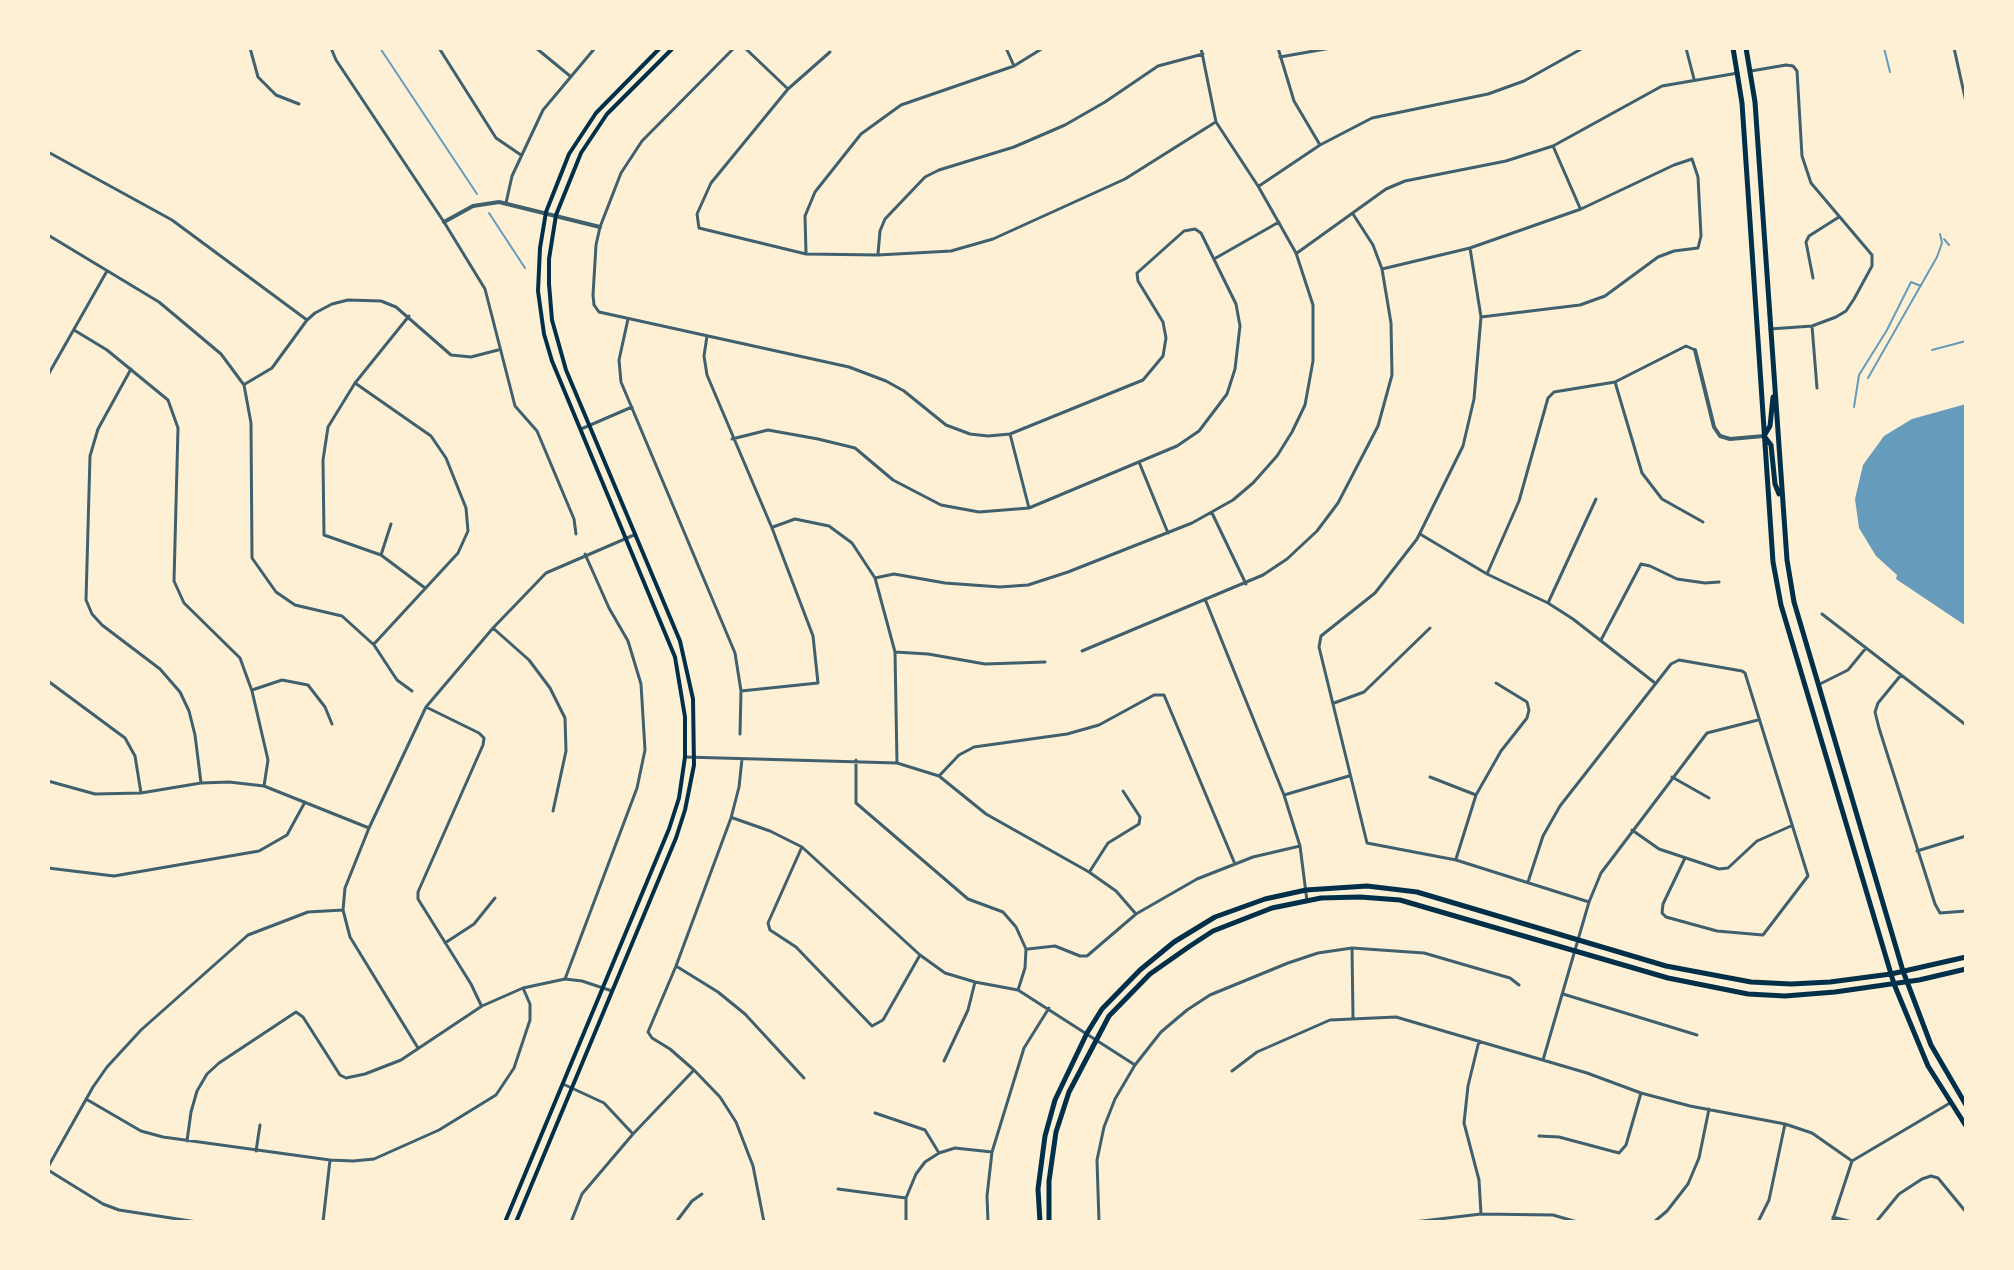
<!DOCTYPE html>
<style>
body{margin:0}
#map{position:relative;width:2014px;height:1270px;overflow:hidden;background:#fdf0d5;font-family:"Golos Text",sans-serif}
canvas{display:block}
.frame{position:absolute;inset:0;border:50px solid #fdf0d5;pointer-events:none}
</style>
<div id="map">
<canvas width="2014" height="1270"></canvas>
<div class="frame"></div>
</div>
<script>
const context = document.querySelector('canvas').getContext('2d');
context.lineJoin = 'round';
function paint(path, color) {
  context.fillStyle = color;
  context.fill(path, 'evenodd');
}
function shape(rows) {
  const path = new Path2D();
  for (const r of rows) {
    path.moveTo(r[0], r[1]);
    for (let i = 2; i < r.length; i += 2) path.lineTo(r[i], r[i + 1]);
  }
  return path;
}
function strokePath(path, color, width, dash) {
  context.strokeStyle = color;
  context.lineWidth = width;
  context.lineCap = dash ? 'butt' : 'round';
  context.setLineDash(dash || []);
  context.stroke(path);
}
const water = shape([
 [1966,404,1966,626,1896,579,1897,575,1876,556,1859,528,1855,499,1863,465,1884,436,1912,419]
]);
const stream = shape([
 [380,48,477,194],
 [1884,48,1890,72],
 [489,213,525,268],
 [1944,239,1949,245],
 [1932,350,1966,341],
 [1868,378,1937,257,1942,243,1940,234],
 [1854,407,1859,375,1887,330,1911,282,1921,286]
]);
const minor = shape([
 [250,48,258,77,276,95,299,104],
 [331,48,336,60,444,222,485,289,515,406,537,431,574,519,576,534],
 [439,48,496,138,521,155],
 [536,48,570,76],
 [745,48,788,89],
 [1006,48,1014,66],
 [1278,48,1294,101,1320,145],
 [1686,48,1694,79],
 [1954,48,1966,102],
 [830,52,788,89,711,183,697,214,699,228,806,254,878,255,951,251,993,239,1125,179,1214,123],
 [1280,57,1331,48],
 [1751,71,1786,65,1793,66,1797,71,1802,156,1811,183,1872,255,1872,266,1854,299,1846,311,1836,317,1812,326,1770,329],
 [1553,146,1580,208],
 [48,152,172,220,307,320],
 [1259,186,1320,145,1372,118,1488,94,1524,81,1583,48],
 [506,203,512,176,543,110,595,48],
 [48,235,159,302,221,354,244,385,251,423,252,558,276,592,295,605,342,616,374,645,397,680,412,691],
 [1470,248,1481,317,1474,399,1463,446,1417,539,1375,593,1321,636,1319,647,1367,843,1456,860,1589,902],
 [806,253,805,216,815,192,861,134,901,105,1014,66,1043,48],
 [1297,253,1386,189,1405,181,1506,161,1553,146,1662,86,1738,73],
 [878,254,880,231,885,219,925,177,939,170,1014,147,1065,125,1105,102,1158,66,1203,54],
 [1214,259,1279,222],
 [1382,269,1470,248,1581,209,1674,165,1692,159,1698,177,1701,236,1698,248,1674,251,1658,257,1605,296,1580,305,1481,317],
 [1813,278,1806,242,1809,236,1839,217],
 [409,316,355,383,328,427,323,460,324,535,381,555,425,588],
 [628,319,619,360,621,382,735,653,741,691,740,734],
 [1812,326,1817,388],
 [74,330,107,350,168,400,178,428,174,581,184,603,240,658,252,691,268,760,264,786],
 [707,336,704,356,707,375,772,528,813,636,818,683,741,691],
 [131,369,98,429,90,456,86,600,92,614,102,625,160,669,180,692,189,711,195,735,201,783],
 [48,375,107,271],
 [1615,382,1642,473,1662,499,1703,522],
 [355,383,431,436,446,458,466,508,468,531,458,553,374,644],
 [245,384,272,368,307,320,315,313,332,304,348,300,381,301,396,307,451,355,471,357,498,350],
 [581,429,632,407],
 [1010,434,1029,508],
 [732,439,768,430,818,439,855,448,893,480,941,505,979,512,1029,508,1177,446,1199,431,1227,394,1235,369,1240,326,1236,304,1201,233,1195,229,1184,231,1137,273,1138,281,1163,322,1166,338,1163,356,1143,380,1010,434,988,436,970,434,946,425,904,391,886,381,849,367,599,312,594,305,593,295,596,245,600,227,621,173,642,141,734,48],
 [1139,462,1168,533],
 [1212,513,1246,584],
 [773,527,795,519,829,526,852,543,875,578,895,652,897,763],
 [1420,534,1487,574,1548,603,1573,619,1655,683],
 [381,555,391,524],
 [1487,574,1519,501,1548,398,1554,392,1615,382,1686,346,1695,350],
 [875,578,894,574,945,583,1000,587,1028,585,1068,572,1192,523,1233,500,1253,483,1277,456,1292,432,1305,405,1313,361,1313,305,1296,253,1258,186,1216,122,1201,48],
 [1205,599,1284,795,1300,846,1307,901],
 [1548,603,1596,499],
 [1822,614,1966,725],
 [493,628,529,660,550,688,565,718,566,751,553,811],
 [1601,640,1641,564,1650,566,1677,579,1705,583,1719,582],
 [1082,651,1263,575,1287,559,1317,531,1338,503,1378,426,1392,375,1391,323,1382,269,1373,245,1353,214],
 [895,652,928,654,985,664,1045,662],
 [1901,675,1878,703,1875,712,1879,728,1935,904,1940,913,1966,911],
 [48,681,125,738,135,756,141,793],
 [1820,684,1848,670,1866,648],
 [252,690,282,680,308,685,325,707,332,724],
 [1334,703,1364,692,1430,628],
 [426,707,479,733,484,738,483,745,418,892,418,899,471,984,481,1005],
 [685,757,897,763,939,776,986,814,1089,872,1116,891,1136,914],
 [742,759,739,787,731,818,676,966,648,1032,652,1038,670,1049,694,1070,720,1097,736,1122,753,1166,764,1222],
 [856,760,856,803,968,899,1003,912,1016,927,1026,949,1025,968,1018,990],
 [940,775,959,755,974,747,1067,734,1099,725,1154,695,1164,695,1235,864],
 [1430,777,1476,795],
 [1672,777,1709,798],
 [48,781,95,794,141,793,201,783,229,782,264,786,369,828],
 [1284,795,1349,776],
 [733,818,770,831,802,847,920,955,945,973,975,982,1018,990,1135,1065],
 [1632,830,1659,849,1719,869,1728,868,1757,841,1791,826],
 [801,849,768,923,770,930,796,947,872,1026,883,1020,920,955],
 [1917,851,1966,836],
 [1456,859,1476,795,1501,751,1527,718,1529,710,1527,702,1496,683],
 [48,868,114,876,259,851,287,835,305,802],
 [1090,871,1108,843,1139,824,1140,817,1123,791],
 [1528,882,1543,836,1560,806,1671,664,1679,660,1742,671,1745,673,1808,876,1763,935,1717,931,1666,917,1662,913,1663,904,1685,858],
 [445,943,474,924,495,898],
 [1352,948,1353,1017],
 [1028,949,1055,946,1080,956,1087,956,1136,914,1197,879,1253,857,1300,846],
 [676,966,718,992,745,1014,804,1078],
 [565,979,637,788,645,750,641,684,628,641,609,608,585,554],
 [1563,994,1697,1035],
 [1479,1041,1468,1086,1464,1123,1479,1180,1481,1214],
 [418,1048,350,937,343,910,345,888,369,828,426,707,493,628,546,573,634,535],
 [1543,1060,1589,902,1601,873,1707,733,1758,720],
 [944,1061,968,1010,975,982],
 [1232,1071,1257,1052,1330,1020,1396,1017,1587,1073,1641,1093,1690,1106,1785,1124,1812,1133,1852,1161],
 [563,1084,604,1103,633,1134],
 [86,1099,141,1131,163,1137,330,1160,353,1161,374,1159,439,1130,496,1095,514,1068,530,1020,530,1004,523,988],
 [875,1113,925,1130,939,1153],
 [1539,1136,1559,1137,1619,1153,1626,1145,1641,1093],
 [187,1141,191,1112,197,1091,207,1074,219,1063,296,1012,303,1017,340,1075,346,1078,365,1074,401,1060,482,1006,523,988,565,979,582,981,612,991],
 [256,1151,260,1125],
 [48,1167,93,1087,107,1067,141,1030,248,935,308,912,343,910],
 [48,1170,103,1204,119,1210,197,1222],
 [838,1189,906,1198],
 [1833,1217,1852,1222],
 [323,1222,330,1160],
 [571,1222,582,1194,633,1134,694,1070],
 [676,1222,692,1201,702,1194],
 [906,1222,906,1198,916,1174,925,1162,939,1153,955,1148,992,1152],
 [988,1222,987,1196,992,1152,1024,1048,1049,1008],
 [1099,1222,1097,1160,1104,1127,1115,1099,1135,1065,1161,1032,1187,1010,1210,995,1288,963,1318,953,1352,948,1424,953,1510,978,1519,985],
 [1414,1222,1481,1214,1553,1215,1577,1222],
 [1654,1222,1667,1211,1688,1184,1699,1158,1709,1109],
 [1758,1222,1769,1200,1785,1124],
 [1832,1222,1852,1161,1950,1103],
 [1876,1222,1899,1194,1922,1179,1931,1176,1938,1178,1966,1212]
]);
const tertiary = shape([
 [444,222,473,206,499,202,600,227],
 [1695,350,1714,427,1720,436,1730,439,1764,436]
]);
const secondary = shape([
 [505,1222,669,829,679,798,685,757,685,717,675,657,552,361,544,334,538,291,540,248,546,212,569,154,596,113,660,48],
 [516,1222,676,838,685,810,694,765,693,699,680,641,566,370,552,320,549,284,549,259,556,215,581,153,607,114,673,48]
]);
const primary = shape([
 [1733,48,1742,103,1773,562,1781,605,1894,984,1928,1066,1966,1126],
 [1746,48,1755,102,1787,560,1794,602,1903,971,1931,1045,1966,1105],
 [1773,397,1770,426,1764,436,1771,445,1775,484,1779,494],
 [1040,1222,1038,1189,1045,1136,1055,1100,1087,1033,1102,1009,1140,970,1174,942,1215,917,1265,899,1306,890,1367,886,1417,892,1666,966,1751,982,1791,984,1830,982,1891,974,1966,957],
 [1049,1222,1049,1181,1056,1132,1069,1092,1109,1016,1150,974,1190,946,1213,931,1272,908,1321,898,1360,897,1400,900,1668,978,1748,994,1785,996,1835,992,1919,980,1966,969]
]);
paint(water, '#669bbc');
strokePath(stream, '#669bbc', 2);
strokePath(minor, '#3f606c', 3);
strokePath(tertiary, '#3f606c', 4);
strokePath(secondary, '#003049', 4);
strokePath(primary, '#003049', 5);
</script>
